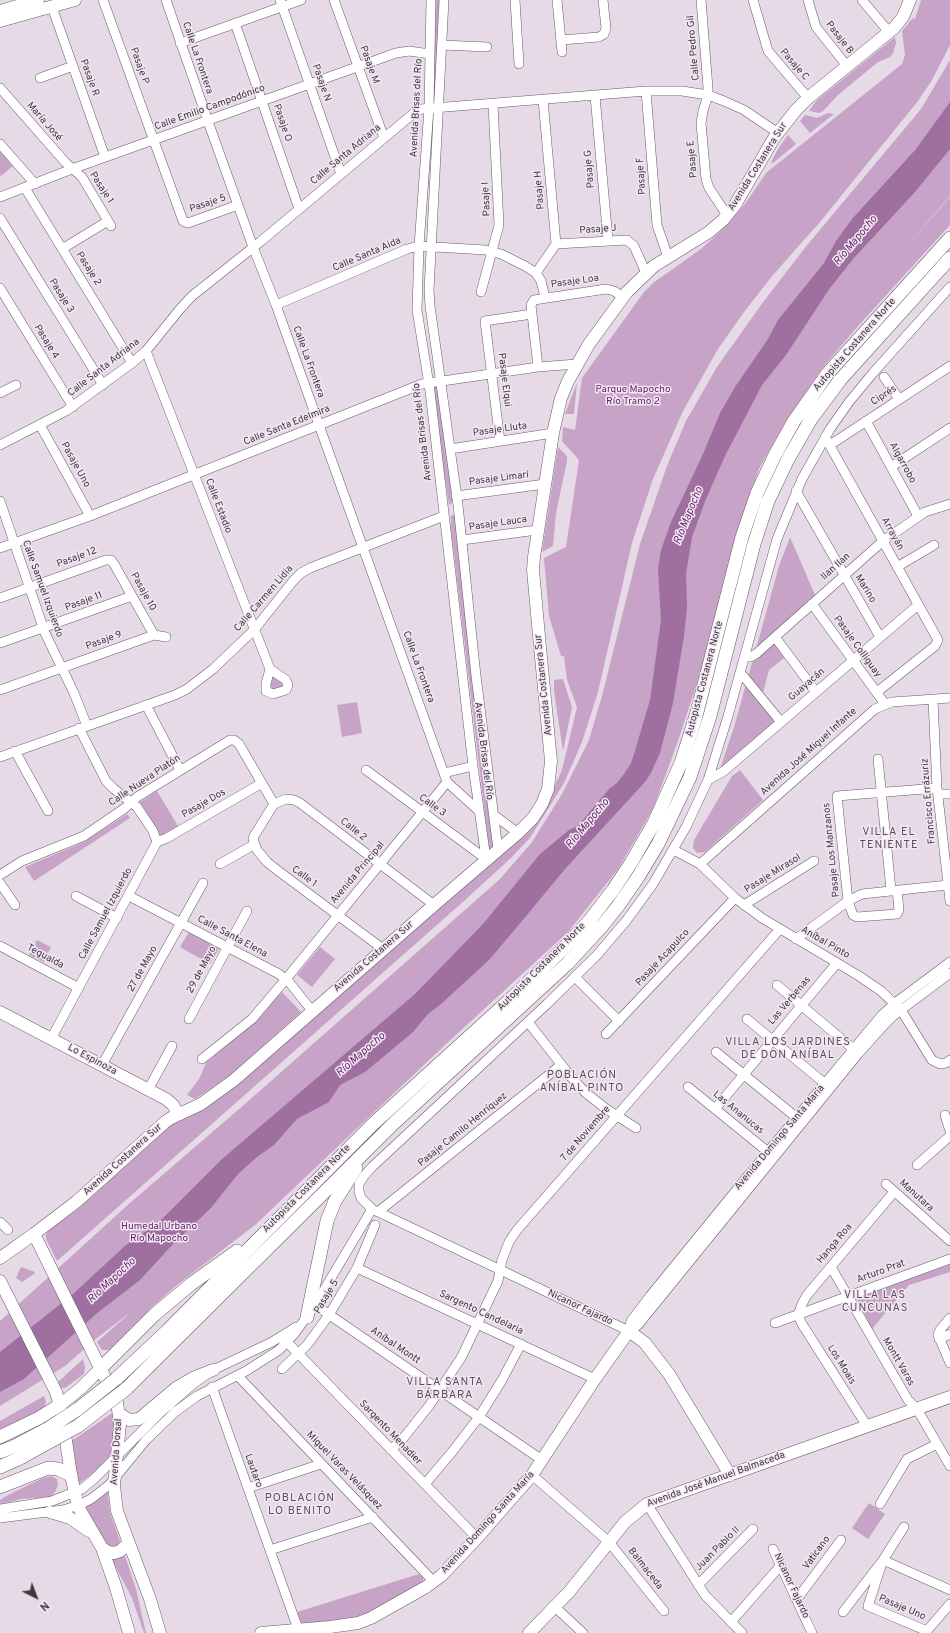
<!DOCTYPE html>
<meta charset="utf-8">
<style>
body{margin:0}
#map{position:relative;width:950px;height:1633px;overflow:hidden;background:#e7dae7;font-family:Overpass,sans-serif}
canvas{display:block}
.north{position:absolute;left:16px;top:1577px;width:40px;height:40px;-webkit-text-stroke:3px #f4e7f4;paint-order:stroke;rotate:138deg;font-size:11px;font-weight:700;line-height:16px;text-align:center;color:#3d383d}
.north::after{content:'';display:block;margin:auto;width:14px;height:18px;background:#3d383d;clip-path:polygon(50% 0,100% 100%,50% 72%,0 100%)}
</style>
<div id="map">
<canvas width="950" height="1633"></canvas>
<div class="north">N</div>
</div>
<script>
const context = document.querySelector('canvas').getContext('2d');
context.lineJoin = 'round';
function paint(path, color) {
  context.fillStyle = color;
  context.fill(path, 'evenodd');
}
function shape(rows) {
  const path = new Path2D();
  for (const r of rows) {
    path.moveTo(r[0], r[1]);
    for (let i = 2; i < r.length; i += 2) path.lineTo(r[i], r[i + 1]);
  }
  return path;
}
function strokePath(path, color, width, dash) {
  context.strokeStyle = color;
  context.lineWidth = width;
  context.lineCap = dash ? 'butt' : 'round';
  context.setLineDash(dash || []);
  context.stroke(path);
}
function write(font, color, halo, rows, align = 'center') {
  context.font = font + ' Overpass,sans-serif';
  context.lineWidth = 3;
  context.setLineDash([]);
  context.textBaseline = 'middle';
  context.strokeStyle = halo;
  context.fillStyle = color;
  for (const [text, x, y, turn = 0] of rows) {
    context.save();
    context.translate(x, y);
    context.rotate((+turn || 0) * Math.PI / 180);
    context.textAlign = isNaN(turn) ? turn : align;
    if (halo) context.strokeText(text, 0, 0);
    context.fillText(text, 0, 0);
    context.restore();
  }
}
const green = shape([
 [435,0,440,0,436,101,432,101],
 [921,0,950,0,950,45,932,80,918,101,820,222,773,275,744,312,718,349,683,411,653,479,632,543,598,692,582,742,564,783,530,838,511,858,464,901,57,1261,46,1239,46,1235,48,1231,78,1209,103,1183,171,1123,244,1078,550,796,562,770,577,707,567,680,564,656,561,656,549,616,544,558,566,547,579,460,562,441,563,427,575,430,582,378,644,292,653,283,701,249,722,230,745,204,766,173,902,64,905,55,902,31,913,18,915,19],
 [895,37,896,43,893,53,890,57,878,62,838,95,823,111,819,113,809,111,817,100],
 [950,60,950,196,901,253,950,197,950,225,859,325,823,367,784,424,759,469,740,525,722,588,705,659,678,741,653,809,618,869,569,931,445,1045,255,1225,177,1285,153,1306,109,1350,102,1350,97,1342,131,1312,97,1338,65,1366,0,1406,0,1321,130,1203,246,1103,500,879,532,842,562,794,589,740,602,696,640,544,667,466,686,421,717,367,761,305,804,249,921,109],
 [828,113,834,114,810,133,800,121,805,115,817,118],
 [788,135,796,144,773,163,771,162,778,149],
 [0,151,13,166,1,176,0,174],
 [577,383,574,414,565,414],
 [433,386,438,387,453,499,451,504,449,505,432,388],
 [558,447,567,456,567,461,556,513,553,546,542,552],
 [456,513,494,847,492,849,489,848,451,529,451,516],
 [790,537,815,595,756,649,779,566],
 [775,643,784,658,769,670,763,693,782,717,720,769,734,727,752,663],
 [273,676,278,676,282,679,284,687,270,691,270,678],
 [563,679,572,707,563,751,554,691,554,680],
 [357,702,362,733,342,737,337,705],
 [740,770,763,800,705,852,697,853,693,848,694,840,732,776],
 [157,791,178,826,161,836,140,802],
 [127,814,130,818,34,881,25,867,84,842],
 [189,932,219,949,210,964,180,947],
 [37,940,51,947,44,962,29,955],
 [320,947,335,959,312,987,297,975],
 [282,992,301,1012,229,1076,195,1099,187,1095,199,1079,206,1063,241,1033],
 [950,1263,950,1272,909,1285,872,1329,856,1297],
 [21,1267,35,1272,34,1274,22,1282,16,1278],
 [83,1359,85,1367,84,1374,65,1388,61,1388,58,1382],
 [44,1396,46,1401,45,1406,39,1412,0,1431,0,1421],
 [115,1411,112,1454,97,1470,76,1486,70,1442],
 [51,1476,57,1479,58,1485,55,1492,50,1497,22,1499,0,1504,0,1500,8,1495,43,1478],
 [107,1489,110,1512,120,1541,119,1546,108,1548,82,1506],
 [869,1503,885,1514,868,1539,852,1528],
 [124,1553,136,1589,146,1633,144,1633,132,1598,111,1558],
 [419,1574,423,1578,423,1582,365,1617,352,1622,302,1624,297,1612]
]);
const water = shape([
 [950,102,950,149,915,192,853,259,830,288,786,355,762,385,725,456,706,499,692,537,686,574,687,608,684,636,673,703,660,753,651,773,645,782,565,869,522,921,489,960,441,1004,428,1014,413,1032,365,1072,340,1085,329,1102,297,1119,274,1145,257,1157,239,1173,210,1209,173,1244,140,1280,96,1314,24,1379,0,1392,0,1352,73,1294,126,1245,159,1222,221,1160,415,994,483,924,540,854,569,830,578,826,609,789,617,783,624,774,631,763,634,754,650,700,661,620,658,569,661,550,671,522,703,454,720,413,735,387,768,339,778,320,824,263,836,241,852,219,916,149]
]);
const minor = shape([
 [103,0,183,221,188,223,238,205],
 [166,0,210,127,253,247,276,305,447,782,479,811],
 [280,0,341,174],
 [334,0,384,138],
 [431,0,429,108,419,246,417,310,430,391,473,766,486,859],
 [444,0,429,290,430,306,458,505,476,676,498,850],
 [515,0,519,64],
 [557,0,562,52],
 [701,0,708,88,708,95,703,111,701,123,706,179,709,188,727,215],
 [753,0,768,51,808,98],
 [808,0,816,27,847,66],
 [862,0,889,32],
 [52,7,105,157],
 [235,23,299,209],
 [561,40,599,37,604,34,606,28,603,0],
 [180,43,301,0],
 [442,45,487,47],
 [40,78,73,66],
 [0,88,65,162,82,177,111,226],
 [646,91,657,225,668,257],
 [595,96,608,240],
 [0,144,35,184],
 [25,188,132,363],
 [0,197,72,169,396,53,409,51,430,54],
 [0,218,103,385],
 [556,244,627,240,634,246,646,273],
 [62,249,108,221],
 [536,273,556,244,543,100],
 [0,288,73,407],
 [481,292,499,225,493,104],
 [276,305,407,249,419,246,485,250,501,254,525,266,536,273,541,281,545,297],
 [146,351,270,669,266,684,266,691,273,694,286,690,288,685,286,680,270,669],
 [538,367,531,305,534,300,606,289,614,291,623,297],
 [884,377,899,399],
 [0,393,16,385],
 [866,421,918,516],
 [40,425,90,516],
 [825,437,938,640,935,646,877,692],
 [500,441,485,321,532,314],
 [0,445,66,411,132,363,146,351,180,309,192,296,260,242,414,113,421,109,646,91,682,91,708,95,724,101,744,110,778,133],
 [830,445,950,366],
 [450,449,553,433],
 [891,467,950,428],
 [796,491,880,637],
 [456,496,545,484],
 [0,501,45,633,74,693,87,726],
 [462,540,537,530],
 [0,548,90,516,422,384,538,367,577,364],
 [897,567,934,545],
 [0,598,106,560,111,560,114,564,154,635],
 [812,604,885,704],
 [154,635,166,637],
 [775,637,816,692],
 [0,643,132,596],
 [744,657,751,657,757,653,883,541,925,512,950,504],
 [740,672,781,722],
 [0,690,154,635],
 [933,700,937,788,950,901],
 [146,705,180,770],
 [15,751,48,811],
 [0,757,175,695,187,689,213,669,254,630,293,581,301,573,310,568,444,516],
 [878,759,891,890],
 [366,770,486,859],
 [444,773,473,766],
 [708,780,724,771,918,605],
 [938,794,950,794],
 [494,815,518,833],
 [157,842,167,838,262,783],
 [674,850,700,864,735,898,762,918,859,976,881,991,901,1010,932,1060,940,1064,946,1063,950,1060],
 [220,864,255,844],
 [700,864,875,709,892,702,950,698],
 [0,875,22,861,84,836,125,808,137,797,230,740,234,740,239,744,274,804],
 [0,883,15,905],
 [897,890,899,910,897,914,857,917,853,915,848,901,837,796,937,788],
 [76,896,117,918],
 [129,896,279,974,289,982,313,1012],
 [744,905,814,861],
 [796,939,848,901,862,894,948,885],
 [0,946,79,988],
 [383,949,277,870,267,862,257,850,253,839,254,836,274,804,286,799,294,800,300,803,434,905],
 [575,977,619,1021],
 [777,985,857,1052],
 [189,1019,247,911],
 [747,1019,829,1087],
 [528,1022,571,1077,586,1093,605,1108,636,1128],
 [606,1034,735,898],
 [51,1039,157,842,153,831,137,807,114,789,106,781,79,728],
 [716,1052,802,1122],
 [202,1059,252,1019,286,979,447,782],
 [102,1065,203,883],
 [688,1087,773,1156],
 [148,1090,172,1046],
 [715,1109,837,963],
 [945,1115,950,1131],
 [917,1165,950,1136],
 [886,1184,950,1241],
 [378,1212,561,1065],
 [0,1222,8,1230],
 [831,1267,908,1400,917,1409,950,1466],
 [357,1268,595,1379],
 [315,1305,542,1460],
 [950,1318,940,1330,938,1335,950,1363],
 [775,1323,950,1259],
 [629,1331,372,1209,361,1198,359,1191,359,1184,364,1176,372,1167,547,1004,597,955,626,921,653,884,686,827,708,780,728,716,777,539,802,479,830,429,849,402,873,373,950,287],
 [629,1331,631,1321,650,1296,747,1177,882,1015,895,1003,950,962],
 [629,1331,638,1325,858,1054,885,1024,893,1016,950,973],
 [939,1339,950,1334],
 [287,1342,477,1538],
 [282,1369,307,1345,329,1315,357,1268,375,1225],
 [238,1376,434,1582],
 [212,1387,298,1629],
 [867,1426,802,1324,798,1315,802,1304,807,1295,894,1192],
 [391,1450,405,1436,429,1406,461,1358,498,1281,502,1260,509,1242,517,1230,779,930],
 [532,1475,609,1542,664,1611],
 [425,1484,452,1452,479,1417,502,1380,521,1344],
 [248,1488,321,1464],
 [647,1504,705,1595,742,1633],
 [880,1504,907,1459,937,1444],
 [0,1509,52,1501,82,1489,95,1478,161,1412,193,1384,213,1370,272,1342,296,1327],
 [0,1518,63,1510,79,1505,91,1499,109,1485,146,1440,175,1412,197,1396,246,1371,279,1350,295,1333,315,1305,372,1209],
 [904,1527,883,1560,868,1606,927,1631],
 [773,1549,812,1633],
 [270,1550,373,1517],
 [698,1585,753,1529],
 [797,1599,841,1540],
 [555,1607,583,1633],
 [843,1612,883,1560,950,1590],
 [731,1622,781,1565],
 [925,1633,950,1604]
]);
const major = shape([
 [0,11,38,0],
 [0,21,75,0],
 [0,1012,166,1099,173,1105,178,1114],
 [34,1234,117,1402,120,1424,114,1486,117,1511,150,1599,160,1633],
 [0,1258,34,1234,76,1202,165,1122,171,1118,201,1104,234,1080,434,905,518,833,533,818,542,804,548,789,551,761,540,647,533,570,534,557,553,433,561,398,568,381,589,344,627,292,654,266,709,232,723,220,735,205,774,138,796,110,808,98,894,28,903,17,910,0],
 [0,1281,56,1392,62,1414,71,1475,76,1498,80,1510,102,1548,116,1588,129,1633],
 [60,1405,81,1388,101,1368],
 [120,1414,129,1420,139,1419,176,1388,195,1377,213,1370],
 [50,1512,70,1518,89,1531],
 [102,1548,108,1552,114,1553,120,1551,129,1543],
 [261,1633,330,1627,358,1623,371,1618,426,1587,441,1576,477,1538,532,1475,595,1379,629,1331,645,1343,669,1374,730,1475],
 [529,1633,569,1592,625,1522,647,1504,950,1397]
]);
const highway = shape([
 [307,1317,327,1221,335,1201,356,1168],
 [101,1368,154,1315,191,1284,237,1251],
 [116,1379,166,1332,373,1124,514,996,561,951,590,920,613,890,631,863,654,823,681,763,696,716,742,537,757,493,775,455,794,421,828,373,950,238],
 [126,1389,394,1123,568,963,602,926,618,906,638,877,658,844,690,777,710,716,754,544,768,501,788,459,811,419,840,380,950,258],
 [0,1437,39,1418,60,1405],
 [0,1452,15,1446],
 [0,1467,20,1458],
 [0,1487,48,1468,58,1469,71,1475]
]);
const highwayBridge = shape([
 [15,1446,49,1428,78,1409,116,1379],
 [20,1458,78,1426,126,1389]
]);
const streetNames = [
 ["Pasaje B",839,38,52],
 ["Calle Pedro Gil",694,48,-95],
 ["Calle La Frontera",197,58,71],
 ["Pasaje M",369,65,70],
 ["Pasaje C",794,65,49],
 ["Pasaje P",139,66,70],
 ["Pasaje R",89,78,70],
 ["Pasaje N",321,83,71],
 ["Calle Emilio Campodónico",210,108,-20],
 ["Avenida Brisas del Río",417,108,-87],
 ["María José",44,122,49],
 ["Pasaje O",282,123,71],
 ["Calle Santa Adriana",346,155,-40],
 ["Pasaje E",693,159,-95],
 ["Avenida Costanera Sur",758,167,-58],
 ["Pasaje G",590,169,-95],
 ["Pasaje F",642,176,-94],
 ["Pasaje 1",101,188,57],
 ["Pasaje H",540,190,-95],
 ["Pasaje I",487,199,-93],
 ["Pasaje 5",208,204,-19],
 ["Pasaje J",598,230,-4],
 ["Calle Santa Aida",367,255,-23],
 ["Pasaje 2",88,269,58],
 ["Pasaje Loa",575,282,-8],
 ["Pasaje 3",61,296,58],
 ["Pasaje 4",46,342,58],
 ["Autopista Costanera Norte",855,345,-49],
 ["Calle La Frontera",308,362,70],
 ["Calle Santa Adriana",104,368,-38],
 ["Pasaje Elqui",504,380,83],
 ["Ciprés",884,396,-33],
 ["Calle Santa Edelmira",287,426,-22],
 ["Pasaje Lluta",500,430,-8],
 ["Avenida Brisas del Río",423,432,-97],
 ["Algarrobo",902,463,61],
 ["Pasaje Uno",75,465,61],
 ["Pasaje Limarí",499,479,-7],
 ["Calle Estadio",218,506,69],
 ["Pasaje Lauca",498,524,-8],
 ["Arrayán",892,534,61],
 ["Pasaje 12",77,558,-20],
 ["Ilan Ilan",836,567,-42],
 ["Calle Samuel Izquierdo",42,589,70],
 ["Marino",865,589,59],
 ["Pasaje 10",143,592,61],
 ["Calle Carmen Lidia",264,599,-49],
 ["Pasaje 11",84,602,-20],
 ["Pasaje 9",104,641,-20],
 ["Pasaje Colliguay",857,647,54],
 ["Calle La Frontera",418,667,70],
 ["Autopista Costanera Norte",705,679,-75],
 ["Avenida Costanera Sur",544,685,-96],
 ["Guayacán",807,685,-41],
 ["Avenida Brisas del Río",483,751,83],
 ["Avenida José Miguel Infante",809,752,-42],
 ["Calle Nueva Platón",145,781,-34],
 ["Francisco Errázuriz",929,801,-95],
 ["Pasaje Dos",204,804,-30],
 ["Calle 3",432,806,36],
 ["Calle 2",353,830,38],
 ["Pasaje Los Manzanos",832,850,-96],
 ["Avenida Principal",358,873,-50],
 ["Pasaje Mirasol",773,874,-32],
 ["Calle 1",304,877,36],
 ["Calle Samuel Izquierdo",106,914,-62],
 ["Calle Santa Elena",232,937,28],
 ["Aníbal Pinto",825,943,30],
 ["Tegualda",45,957,28],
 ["Avenida Costanera Sur",374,957,-41],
 ["Pasaje Acapulco",663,958,-47],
 ["Autopista Costanera Norte",542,967,-45],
 ["27 de Mayo",143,969,-61],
 ["29 de Mayo",202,970,-62],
 ["Las Verbenas",790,1001,-50],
 ["Lo Espinoza",92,1060,28],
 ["Las Ananucas",738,1113,39],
 ["Pasaje Camilo Henríquez",463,1130,-39],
 ["7 de Noviembre",586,1134,-49],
 ["Avenida Domingo Santa María",780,1138,-50],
 ["Avenida Costanera Sur",123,1160,-42],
 ["Autopista Costanera Norte",307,1189,-45],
 ["Manutara",916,1196,42],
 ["Hanga Roa",835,1244,-50],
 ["Arturo Prat",881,1272,-20],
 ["Pasaje 5",327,1297,-59],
 ["Nicanor Fajardo",580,1308,25],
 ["Sargento Candelaria",481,1313,25],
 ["Aníbal Montt",395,1346,34],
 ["Montt Varas",898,1362,60],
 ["Los Moais",841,1365,58],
 ["Sargento Menadier",390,1433,46],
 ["Avenida Dorsal",117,1452,-86],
 ["Lautaro",253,1471,70],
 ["Miguel Varas Velásquez",344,1471,46],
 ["Avenida José Manuel Balmaceda",716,1480,-20],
 ["Avenida Domingo Santa María",488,1523,-48],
 ["Juan Pablo II",718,1549,-45],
 ["Vaticano",817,1553,-54],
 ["Balmaceda",645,1569,52],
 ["Nicanor Fajardo",791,1586,65],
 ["Pasaje Uno",902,1608,23]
];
const parkNames = [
 ["Parque Mapocho",633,390],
 ["Río Tramo 2",633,402],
 ["Humedal Urbano",159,1227],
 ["Río Mapocho",159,1239]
];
const waterNames = [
 ["Río Mapocho",856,241,-50],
 ["Río Mapocho",689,516,-68],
 ["Río Mapocho",588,824,-50],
 ["Río Mapocho",361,1055,-41],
 ["Río Mapocho",112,1281,-43]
];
const neighbourhoodNames = [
 ["VILLA EL",889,833],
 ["TENIENTE",889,846],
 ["VILLA LOS JARDINES",788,1043],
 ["DE DON ANÍBAL",788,1056],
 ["POBLACIÓN",582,1076],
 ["ANÍBAL PINTO",582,1089],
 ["VILLA LAS",875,1296],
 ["CUNCUNAS",875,1309],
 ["VILLA SANTA",445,1383],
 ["BÁRBARA",445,1396],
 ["POBLACIÓN",300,1499],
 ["LO BENITO",300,1512]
];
paint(green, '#c7a3c7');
paint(water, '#9f6fa0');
strokePath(minor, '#675c67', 10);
strokePath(major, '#675c67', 13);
strokePath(highway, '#675c67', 14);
strokePath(minor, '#fff', 9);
strokePath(major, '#fff', 12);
strokePath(highway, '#fff', 13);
strokePath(highwayBridge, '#675c67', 14, []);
strokePath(highwayBridge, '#fff', 13);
write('10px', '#3d383d', '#f4e7f4', streetNames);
write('10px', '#622664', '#f4e7f4', parkNames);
write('italic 11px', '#662a69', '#f4e7f4', waterNames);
context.letterSpacing = '1px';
write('11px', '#5a4f5a', '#f4e7f4', neighbourhoodNames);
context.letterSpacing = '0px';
</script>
